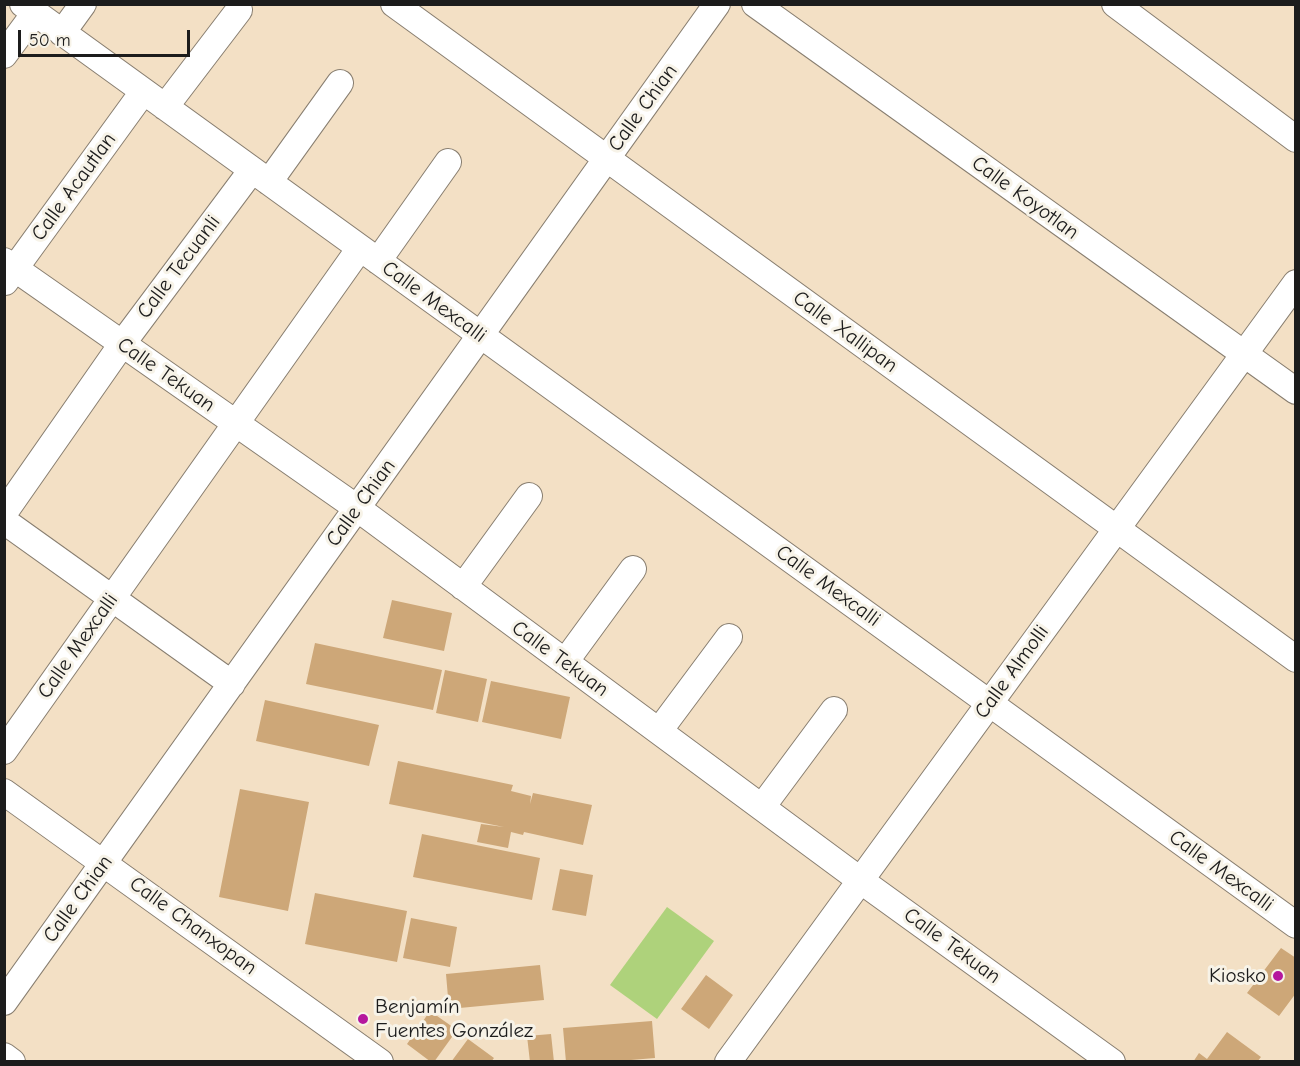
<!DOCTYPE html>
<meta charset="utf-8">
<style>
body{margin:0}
#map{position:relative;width:1300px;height:1066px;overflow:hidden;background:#f3e0c5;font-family:"Comic Neue",sans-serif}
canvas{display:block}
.frame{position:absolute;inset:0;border:6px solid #1c1c1c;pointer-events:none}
.scale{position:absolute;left:18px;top:30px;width:172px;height:27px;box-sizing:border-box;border:3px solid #1c1c1c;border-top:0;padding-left:8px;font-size:18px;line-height:21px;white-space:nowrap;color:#1c1c1c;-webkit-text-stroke:4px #f7f3e8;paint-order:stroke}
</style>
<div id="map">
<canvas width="1300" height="1066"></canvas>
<div class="frame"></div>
<div class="scale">50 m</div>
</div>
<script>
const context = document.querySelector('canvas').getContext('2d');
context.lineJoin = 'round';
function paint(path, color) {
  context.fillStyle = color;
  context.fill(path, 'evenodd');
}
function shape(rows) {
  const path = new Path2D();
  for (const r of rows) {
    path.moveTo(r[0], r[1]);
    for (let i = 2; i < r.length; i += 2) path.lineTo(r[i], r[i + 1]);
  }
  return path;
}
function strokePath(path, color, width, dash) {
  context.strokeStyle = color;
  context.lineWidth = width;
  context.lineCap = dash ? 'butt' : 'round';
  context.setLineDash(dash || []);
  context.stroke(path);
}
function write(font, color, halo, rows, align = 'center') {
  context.font = font + ' "Comic Neue",sans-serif';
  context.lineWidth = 6;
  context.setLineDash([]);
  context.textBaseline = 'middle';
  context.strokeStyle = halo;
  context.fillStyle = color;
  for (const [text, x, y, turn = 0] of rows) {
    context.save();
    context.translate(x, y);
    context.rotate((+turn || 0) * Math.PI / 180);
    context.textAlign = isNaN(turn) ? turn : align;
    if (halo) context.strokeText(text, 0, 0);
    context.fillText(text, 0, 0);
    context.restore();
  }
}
const green = shape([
 [667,907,714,941,657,1019,610,985]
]);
const building = shape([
 [392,600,452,613,444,651,383,638],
 [315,643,442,670,433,710,306,684],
 [445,670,487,679,478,722,436,713],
 [491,681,570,697,561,739,482,722],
 [265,700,379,725,369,766,256,741],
 [398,761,513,785,511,791,531,796,530,804,533,793,592,805,583,845,524,832,523,835,511,832,508,848,477,842,481,824,504,827,389,804],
 [240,789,309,802,288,911,219,897],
 [422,834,540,858,532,900,413,877],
 [560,869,593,875,586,916,552,910],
 [315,893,407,911,397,962,305,944],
 [411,918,457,927,450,967,403,958],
 [1281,948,1296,958,1296,993,1279,1016,1247,993],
 [540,965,544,1000,449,1009,446,974],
 [706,975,733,995,709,1029,681,1009],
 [430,1011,457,1030,434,1062,431,1062,407,1044],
 [652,1021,655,1058,607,1062,566,1062,563,1028],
 [1227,1032,1261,1057,1257,1062,1193,1062,1199,1053,1207,1059],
 [551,1034,554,1062,530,1062,527,1036],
 [468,1039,494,1058,491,1062,451,1062]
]);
const minor = shape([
 [23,4,1296,925],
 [394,4,1296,659],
 [755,4,1296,391],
 [1115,4,1296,139],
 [62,33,83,4],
 [4,55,35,13],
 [165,107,239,10],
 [269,182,340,83],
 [4,261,357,508,860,880,1112,1062],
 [378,261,448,162],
 [5,282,143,92],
 [4,513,122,344,252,170],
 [4,521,232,684],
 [463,587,529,496],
 [565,662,633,569],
 [659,731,729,637],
 [4,751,360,248],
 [4,792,380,1062],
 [762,807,834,710],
 [4,1002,717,4],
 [4,1056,12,1062],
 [728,1062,1296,283]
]);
const markers = [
 [1278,976,6,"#b5179e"],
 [363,1019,6,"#b5179e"]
];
const streetNames = [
 ["Calle Chian",643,108,-54],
 ["Calle Acautlan",74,187,-54],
 ["Calle Koyotlan",1025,198,36],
 ["Calle Tecuanli",179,267,-53],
 ["Calle Mexcalli",434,302,36],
 ["Calle Xallipan",845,332,36],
 ["Calle Tekuan",166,375,35],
 ["Calle Chian",361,503,-54],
 ["Calle Mexcalli",828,586,36],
 ["Calle Mexcalli",78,646,-55],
 ["Calle Tekuan",560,659,36],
 ["Calle Almolli",1012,672,-54],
 ["Calle Mexcalli",1221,871,36],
 ["Calle Chian",78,899,-54],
 ["Calle Chanxopan",193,926,36],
 ["Calle Tekuan",952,946,36]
];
const poiNames = [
 ["Kiosko",1266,976],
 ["Benjamín",375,1007,"left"],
 ["Fuentes González",375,1031,"left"]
];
paint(green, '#aed27b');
paint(building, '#cda778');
strokePath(minor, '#887e70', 28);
strokePath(minor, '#fff', 26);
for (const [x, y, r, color] of markers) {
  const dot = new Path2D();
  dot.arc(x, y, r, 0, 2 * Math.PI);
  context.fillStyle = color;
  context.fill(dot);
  strokePath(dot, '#f7f3e8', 2);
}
write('21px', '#1c1c1c', '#f7f3e8', streetNames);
write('21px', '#1c1c1c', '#f7f3e8', poiNames, 'right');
</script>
